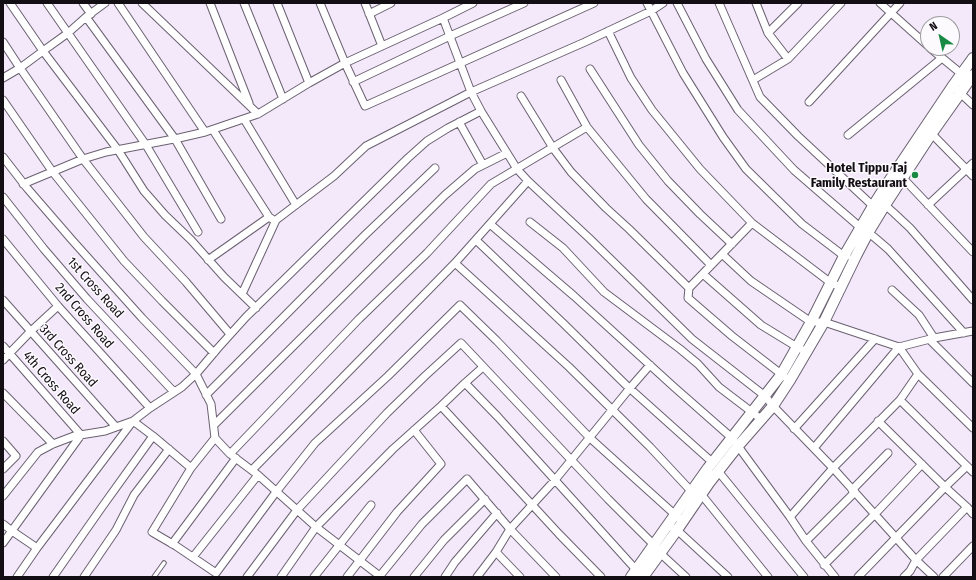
<!DOCTYPE html>
<style>
body{margin:0}
#map{position:relative;width:976px;height:580px;overflow:hidden;background:#f3e9fa;font-family:"Fira Sans Condensed",sans-serif}
canvas{display:block}
.frame{position:absolute;inset:0;border:4px solid #120e14;pointer-events:none}
.north{position:absolute;left:920px;top:16px;width:40px;height:40px;box-sizing:border-box;background:#fcfafd;border:1px solid #9e9ca0;border-radius:50%;rotate:326deg;font-size:11px;font-weight:700;line-height:16px;text-align:center;color:#120e14}
.north::after{content:'';display:block;margin:auto;width:14px;height:18px;background:#198a43;clip-path:polygon(50% 0,100% 100%,50% 72%,0 100%)}
</style>
<div id="map">
<canvas width="976" height="580"></canvas>
<div class="frame"></div>
<div class="north">N</div>
</div>
<script>
const context = document.querySelector('canvas').getContext('2d');
context.lineJoin = 'round';
function shape(rows) {
  const path = new Path2D();
  for (const r of rows) {
    path.moveTo(r[0], r[1]);
    for (let i = 2; i < r.length; i += 2) path.lineTo(r[i], r[i + 1]);
  }
  return path;
}
function strokePath(path, color, width, dash) {
  context.strokeStyle = color;
  context.lineWidth = width;
  context.lineCap = dash ? 'butt' : 'round';
  context.setLineDash(dash || []);
  context.stroke(path);
}
function write(font, color, halo, rows, align = 'center') {
  context.font = font + ' "Fira Sans Condensed",sans-serif';
  context.lineWidth = 3;
  context.setLineDash([]);
  context.textBaseline = 'middle';
  context.strokeStyle = halo;
  context.fillStyle = color;
  for (const [text, x, y, turn = 0] of rows) {
    context.save();
    context.translate(x, y);
    context.rotate((+turn || 0) * Math.PI / 180);
    context.textAlign = isNaN(turn) ? turn : align;
    if (halo) context.strokeText(text, 0, 0);
    context.fillText(text, 0, 0);
    context.restore();
  }
}
const lane = shape([
 [154,577,164,563]
]);
const street = shape([
 [10,3,43,51,118,150,144,191,165,215,191,240,224,277,256,308],
 [47,3,146,145,198,232],
 [83,3,91,14],
 [118,3,205,132],
 [142,3,258,114],
 [210,3,249,103],
 [244,3,283,99],
 [277,3,309,83],
 [320,3,345,63,365,106,594,3],
 [365,3,382,46],
 [647,3,683,73,723,137,746,169,802,224,844,256,847,256],
 [677,3,706,59,738,110,794,170,861,228,874,237,888,249,964,333],
 [719,3,760,97,798,136,873,206,885,205,894,213,910,228,973,300],
 [756,3,768,33,788,59],
 [880,3,928,46],
 [369,14,391,3],
 [86,17,175,139,221,219],
 [443,18,471,92,481,111,517,169,528,181,589,238,692,339,765,396,773,406,833,468,916,560,934,577],
 [608,31,631,78,652,110,700,169,752,223,831,283,841,287],
 [768,33,798,3],
 [3,42,20,68,83,159,144,237,186,282,230,334],
 [930,48,964,76],
 [590,69,639,145,668,181,700,214,732,244],
 [3,78,20,68,43,51,68,33,86,17,105,3],
 [561,80,587,127,646,199,711,265],
 [753,80,788,59,841,3],
 [353,82,450,36,524,3],
 [957,90,973,105],
 [521,96,553,148,571,172,606,208,629,229,689,288],
 [3,100,52,171,124,261,162,301,214,353],
 [809,102,900,3],
 [244,119,296,205],
 [459,122,483,165],
 [213,130,269,217],
 [929,131,973,176],
 [848,135,942,58],
 [3,157,27,188,72,240,142,318,196,374,211,404,215,438,230,454,258,475,316,527,381,577],
 [900,175,973,252],
 [23,184,83,159,106,152,179,138,205,132,258,114,309,83,345,63,443,18,473,3],
 [3,197,44,249,87,299,174,392],
 [928,205,973,163],
 [530,222,563,248,604,292,680,349,698,364,719,387,761,419],
 [752,223,689,288,688,298,732,336,785,377],
 [490,224,574,296,674,387,732,438,790,517,806,541,835,577],
 [3,239,58,306,150,408],
 [476,240,564,324,626,385,712,462],
 [722,254,751,281,811,322,824,322,899,347,934,338,973,331],
 [208,260,269,217,272,219],
 [455,263,569,367,650,447,691,491,701,494,768,577],
 [703,274,761,325,797,347,801,349],
 [892,290,919,315,934,338],
 [242,294,276,220,334,176,366,146,471,92,585,42,651,11,663,3],
 [3,300,116,427],
 [930,340,973,383],
 [3,346,81,435,3,543],
 [3,360,31,331,58,306],
 [465,383,498,417,639,573],
 [3,393,53,444],
 [206,395,365,235,435,168],
 [900,400,973,472],
 [441,406,559,534,601,577],
 [133,421,153,436,191,468],
 [878,421,945,487,967,507,973,514],
 [214,425,445,195,475,169,507,153],
 [794,429,875,339],
 [215,438,191,468,152,532,176,546,216,573,276,492,315,443,388,376,460,305,497,341,590,438,682,521],
 [3,441,16,456,3,469],
 [814,448,899,347,918,374,973,428],
 [230,454,359,319,427,253,491,184,587,127],
 [252,470,455,263,528,181],
 [718,471,804,577],
 [852,490,888,453],
 [3,496,38,452,53,444,74,436,105,431,133,421],
 [790,517,833,468,900,400,918,374],
 [3,524,12,531,37,548],
 [673,528,677,530,728,577],
 [806,541,855,492],
 [172,544,236,458],
 [496,552,520,577],
 [193,557,258,475],
 [824,565,875,514,922,464],
 [17,577,37,548,133,421,150,408,182,387,196,374,218,348,246,317,408,158,427,141,448,128,481,111],
 [53,577,102,507,153,436],
 [84,577,116,530,134,495,169,449],
 [247,577,297,510,387,413,425,376,461,343,608,499,654,545,660,553,686,577],
 [281,577,316,527,393,449,441,406,465,383,483,367],
 [314,577,371,505],
 [347,577,397,512,441,464,414,430],
 [379,577,422,524,467,479,510,529,556,577],
 [414,577,444,540,485,499],
 [445,577,455,562,497,513],
 [477,577,496,552,510,529,555,480,630,388,650,365],
 [858,577,945,487,967,466],
 [904,577,910,571,916,560,967,507],
 [943,577,973,546]
]);
const secondary = shape([
 [631,577,708,468,781,375,811,322,844,256,873,206,885,187,952,87,973,58],
 [643,577,677,530,709,483,738,446,773,406,790,380,824,322,856,256,868,233,885,205,932,133,973,75]
]);
const markers = [
 [915,175,4,"#198a43"]
];
const poiNames = [
 ["Hotel Tippu Taj",907,168],
 ["Family Restaurant",907,183]
];
const streetNames = [
 ["1st Cross Road",95,288,48],
 ["2nd Cross Road",84,316,49],
 ["3rd Cross Road",68,356,48],
 ["4th Cross Road",51,383,49]
];
strokePath(lane, '#6a6170', 5.5);
strokePath(street, '#6a6170', 9);
strokePath(secondary, '#6a6170', 12);
strokePath(lane, '#fff', 3.5);
strokePath(street, '#fff', 7);
strokePath(secondary, '#fff', 10);
for (const [x, y, r, color] of markers) {
  const dot = new Path2D();
  dot.arc(x, y, r, 0, 2 * Math.PI);
  context.fillStyle = color;
  context.fill(dot);
  strokePath(dot, '#fcfafd', 1.5);
}
write('bold 13px', '#120e14', '#fcfafd', poiNames, 'right');
write('13px', '#120e14', '#fcfafd', streetNames);
</script>
